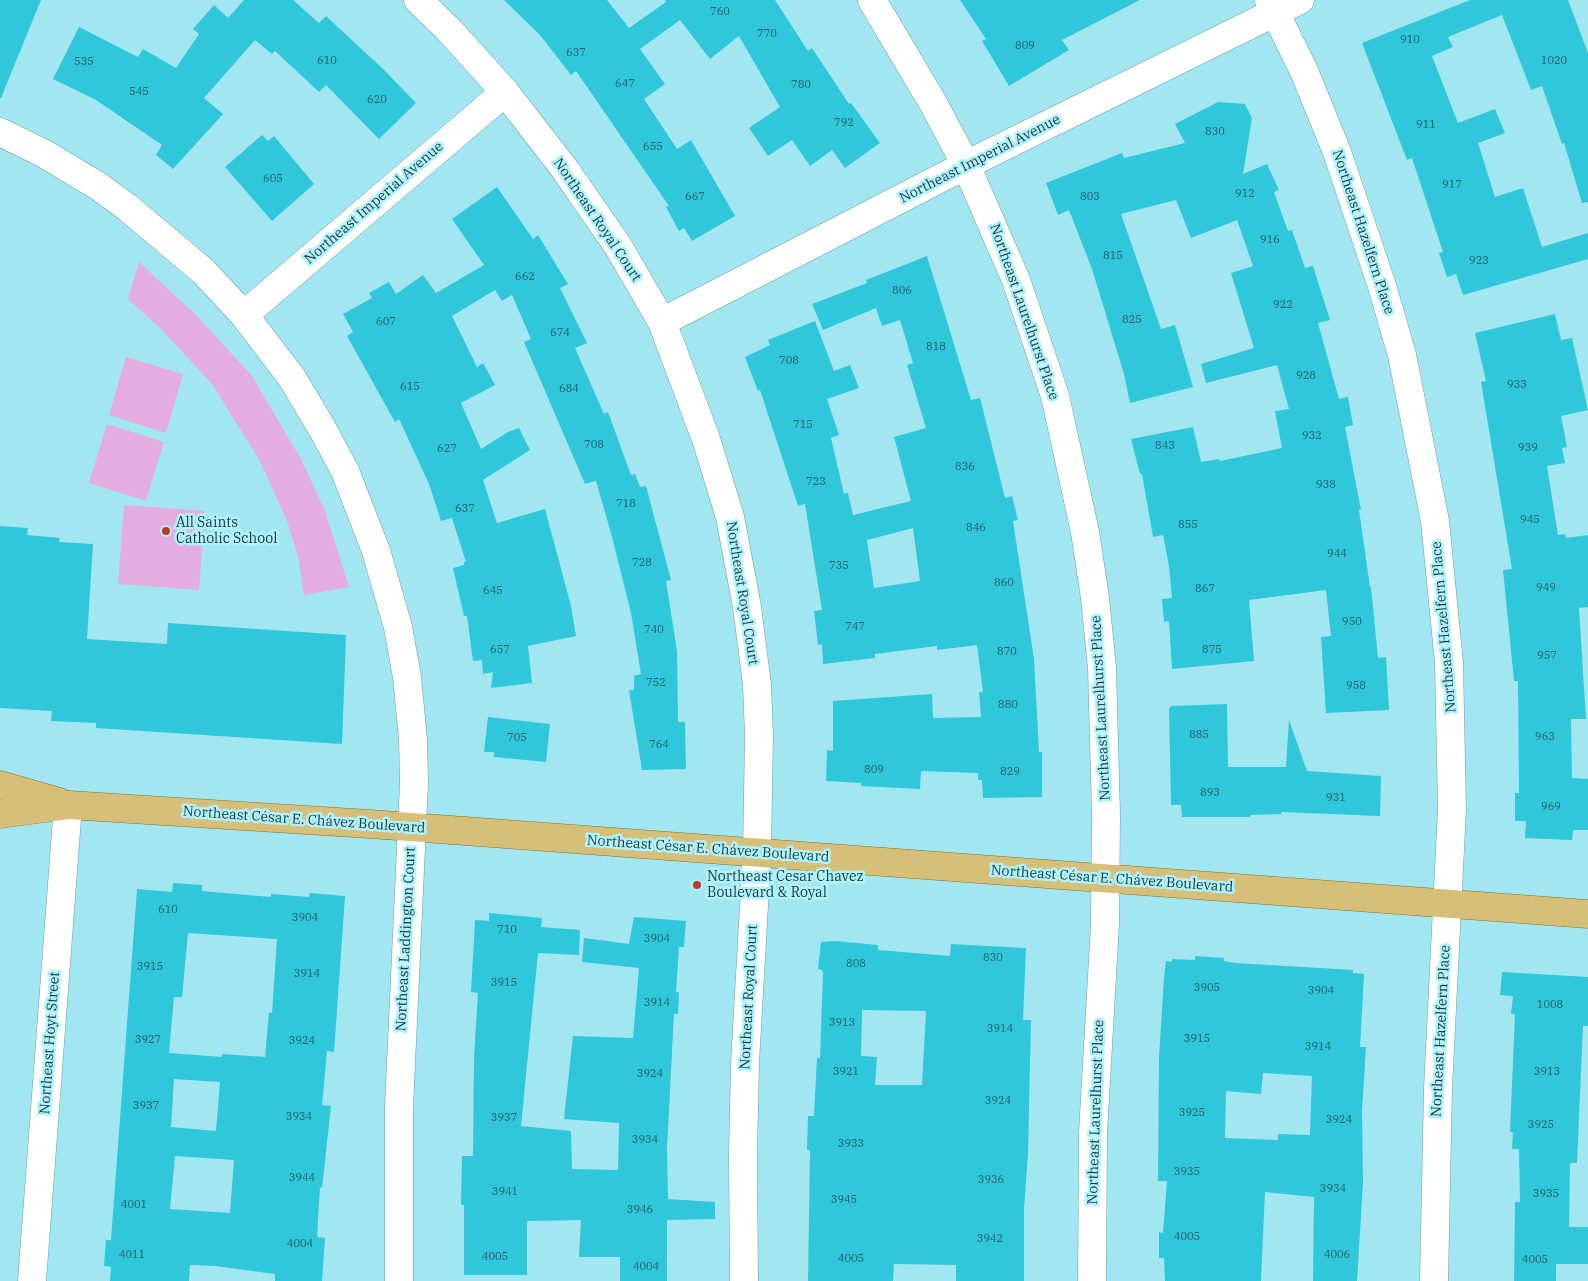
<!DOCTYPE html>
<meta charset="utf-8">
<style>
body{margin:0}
canvas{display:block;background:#a2e6f1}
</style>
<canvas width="1588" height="1281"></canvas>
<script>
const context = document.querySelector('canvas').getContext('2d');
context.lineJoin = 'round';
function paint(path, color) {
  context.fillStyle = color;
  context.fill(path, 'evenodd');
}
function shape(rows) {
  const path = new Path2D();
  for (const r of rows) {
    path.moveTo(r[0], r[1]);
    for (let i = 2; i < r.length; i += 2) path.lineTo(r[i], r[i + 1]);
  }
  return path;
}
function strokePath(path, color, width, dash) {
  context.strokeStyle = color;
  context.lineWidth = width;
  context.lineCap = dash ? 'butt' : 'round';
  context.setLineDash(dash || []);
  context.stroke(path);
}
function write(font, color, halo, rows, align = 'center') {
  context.font = font + ' "IBM Plex Serif",serif';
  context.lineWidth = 5;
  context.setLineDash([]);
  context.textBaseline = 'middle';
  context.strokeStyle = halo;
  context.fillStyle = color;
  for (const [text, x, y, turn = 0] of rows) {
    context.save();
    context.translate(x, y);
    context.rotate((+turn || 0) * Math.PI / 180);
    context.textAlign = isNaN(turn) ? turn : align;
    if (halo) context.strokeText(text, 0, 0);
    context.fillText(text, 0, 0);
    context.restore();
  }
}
const green = shape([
 [139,262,197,316,252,376,302,461,325,511,349,587,304,595,298,556,287,521,260,461,212,384,162,330,128,299],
 [126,357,183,374,166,433,109,415],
 [107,424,164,442,146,501,89,483],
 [124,505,205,511,199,590,118,584]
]);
const building = shape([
 [0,0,41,0,1,98,0,98],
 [244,0,293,0,319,23,326,16,383,69,416,103,379,139,326,85,319,92,275,51,272,54,255,40,204,98,223,114,173,169,156,155,162,145,96,100,53,79,79,27,138,57,143,49,176,68,199,34,193,29,214,5,228,18],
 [504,0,607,0,629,28,666,2,665,0,775,0,808,51,812,48,849,104,851,103,880,143,845,168,832,150,810,166,792,140,768,156,749,128,780,107,739,36,710,59,680,20,640,49,665,84,644,99,677,149,691,140,735,216,692,241,684,228,679,231,666,207,669,206,576,71,571,75,540,35],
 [960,0,1140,0,1062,40,1069,50,1009,86,982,41,986,39],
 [1470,0,1568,0,1588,53,1588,202,1582,203,1564,143,1562,144,1542,86,1531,90,1502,15,1448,37,1453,47,1432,56,1458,123,1495,109,1505,133,1478,143,1495,197,1523,188,1542,247,1588,233,1588,259,1463,295,1456,274,1447,277,1439,253,1443,252,1412,158,1407,160,1362,43],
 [1218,102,1245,104,1252,118,1243,174,1267,164,1279,190,1274,192,1288,231,1292,230,1305,268,1313,266,1330,320,1318,323,1339,399,1348,397,1353,425,1345,427,1361,510,1359,510,1370,587,1371,587,1378,658,1386,657,1389,710,1326,713,1321,637,1331,636,1326,590,1249,600,1254,661,1172,669,1169,621,1164,622,1162,599,1172,598,1169,566,1163,535,1153,537,1142,474,1140,474,1131,439,1193,427,1201,462,1219,459,1220,461,1282,448,1275,411,1289,409,1277,365,1206,383,1201,364,1254,348,1231,273,1253,266,1237,220,1191,238,1176,200,1121,214,1161,329,1175,325,1193,387,1130,403,1124,374,1092,269,1069,210,1058,215,1046,183,1122,153,1124,158,1185,143,1175,124],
 [262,135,268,141,274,136,314,184,272,221,225,167],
 [497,187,533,239,538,235,568,284,560,288,587,343,575,348,604,414,608,412,631,475,635,474,640,487,646,486,671,580,666,581,677,651,678,722,685,722,686,769,642,770,629,690,634,690,634,676,641,674,631,613,611,533,596,481,585,484,524,342,531,339,512,295,502,301,495,290,452,316,477,367,483,363,495,385,461,403,481,449,508,432,519,428,530,450,483,480,497,523,545,509,571,606,576,636,528,646,532,683,491,688,493,672,483,674,482,660,473,661,467,616,464,616,453,568,464,565,464,562,466,562,452,518,441,521,429,484,399,419,395,422,347,336,353,332,343,314,372,298,369,293,389,282,396,294,423,275,436,293,484,265,452,219],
 [927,256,971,400,980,398,1005,498,1012,496,1018,520,1013,521,1034,659,1039,752,1042,752,1042,797,983,798,982,780,978,780,978,773,921,771,920,789,861,786,861,783,826,781,827,750,833,751,833,701,932,694,933,718,981,717,979,692,983,692,977,645,937,650,937,646,875,654,875,658,823,664,822,644,818,645,814,611,822,610,805,504,798,506,760,390,758,391,745,357,770,345,768,340,815,321,834,371,850,365,859,388,827,399,839,435,831,438,844,494,848,493,853,515,911,501,894,437,926,428,907,365,913,363,900,320,882,326,876,308,823,330,812,304,867,283,866,280],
 [913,528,920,581,874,588,867,540],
 [1555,314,1561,340,1572,338,1588,410,1561,416,1567,447,1562,448,1565,463,1547,466,1558,535,1565,534,1566,538,1588,535,1588,607,1579,608,1586,719,1571,719,1572,778,1588,779,1588,830,1573,830,1572,840,1525,838,1526,821,1515,821,1515,793,1519,793,1518,681,1514,681,1503,570,1512,569,1481,382,1486,381,1475,333],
 [0,526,28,528,27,535,60,538,59,542,93,544,87,639,167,644,168,623,346,635,342,744,96,728,96,723,51,721,52,711,0,708],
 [1227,704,1228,767,1286,767,1289,720,1307,771,1381,776,1380,816,1281,812,1281,814,1250,815,1250,817,1182,817,1181,805,1171,805,1169,709,1171,706],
 [488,717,550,724,546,762,494,757,494,752,484,752],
 [173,883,202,885,202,891,271,897,271,894,309,897,310,893,345,896,334,1052,327,1051,322,1105,331,1106,322,1188,320,1187,317,1237,325,1238,322,1281,275,1281,275,1274,215,1266,190,1265,189,1281,110,1281,111,1267,104,1266,106,1240,111,1240,137,889,172,892],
 [188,933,277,939,272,1013,269,1012,265,1057,222,1054,222,1057,169,1053,174,997,182,997],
 [174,1079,220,1082,216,1131,171,1127],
 [175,1156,234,1160,230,1213,170,1209],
 [489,913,542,918,541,927,580,930,579,955,538,953,521,1126,571,1131,572,1169,618,1170,619,1123,564,1119,573,1036,633,1038,639,968,582,962,584,938,629,944,634,917,686,921,684,947,679,947,676,992,679,992,678,1014,674,1014,667,1148,668,1199,715,1202,715,1219,667,1220,667,1281,620,1281,620,1257,579,1257,581,1220,527,1221,527,1275,464,1275,464,1205,461,1205,462,1156,473,1156,474,1057,478,993,471,992,475,920,489,921],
 [835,941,878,945,878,950,950,956,951,944,1026,948,1023,1020,1031,1020,1028,1154,1024,1209,1024,1281,956,1281,956,1265,894,1264,893,1281,808,1281,810,1150,807,1150,808,1116,814,1116,817,1058,820,1058,823,973,822,970,818,969,821,942],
 [862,1010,926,1011,922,1085,875,1085,877,1057,861,1056],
 [1195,956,1224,958,1224,961,1235,963,1353,970,1353,973,1364,974,1360,1047,1366,1047,1362,1111,1363,1183,1357,1281,1313,1281,1314,1197,1265,1192,1261,1281,1165,1281,1164,1258,1159,1258,1159,1232,1163,1233,1167,1181,1158,1181,1159,1058,1164,977,1166,961,1172,962,1172,959,1195,960],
 [1263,1073,1312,1076,1310,1135,1278,1134,1278,1140,1225,1138,1226,1091,1261,1094],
 [1502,972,1588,977,1588,1026,1583,1026,1577,1163,1570,1163,1569,1227,1588,1227,1588,1264,1556,1264,1556,1281,1514,1281,1515,1202,1520,1202,1519,1149,1512,1149,1513,1132,1510,1132,1515,1014,1511,1014,1513,996,1500,995]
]);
const street = shape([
 [418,0,449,30,505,92,564,168,618,246,662,322,706,439,730,517,747,607,757,685,759,736,757,853,745,1063,743,1155,744,1281],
 [872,0,933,103,966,165,1016,280,1055,396,1085,532,1095,598,1102,668,1106,814,1105,924,1093,1133,1092,1281],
 [1269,0,1304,71,1337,152,1382,286,1402,355,1435,521,1449,663,1452,809,1438,1088,1434,1281],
 [0,132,43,153,98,186,127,207,204,272,244,315,292,378,323,430,345,471,376,551,398,627,407,677,413,739,414,783,399,1107,399,1281],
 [244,315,505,92],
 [662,322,966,165,1300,0],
 [32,1281,68,805]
]);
const primary = shape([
 [0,785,59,802],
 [0,814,68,805,370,824,1588,914]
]);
const markers = [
 [166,531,5,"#c3362a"],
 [697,885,5,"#c3362a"]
];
const numberNames = [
 ["760",720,12],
 ["770",767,34],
 ["910",1410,40],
 ["809",1025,46],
 ["637",576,53],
 ["610",327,61],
 ["1020",1554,61],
 ["535",84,62],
 ["647",625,84],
 ["780",801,85],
 ["545",139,92],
 ["620",377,100],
 ["792",844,123],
 ["911",1426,125],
 ["830",1215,132],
 ["655",653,147],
 ["605",273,179],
 ["917",1452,185],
 ["912",1245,194],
 ["667",695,197],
 ["803",1090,197],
 ["916",1270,240],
 ["815",1113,256],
 ["923",1479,261],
 ["662",525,277],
 ["806",902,291],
 ["922",1283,305],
 ["825",1132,320],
 ["607",386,322],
 ["674",560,333],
 ["818",936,347],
 ["708",789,361],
 ["928",1306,376],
 ["933",1517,385],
 ["615",410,387],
 ["684",569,389],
 ["715",803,425],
 ["932",1312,436],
 ["708",594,445],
 ["843",1165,446],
 ["939",1528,448],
 ["627",447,449],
 ["836",965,467],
 ["723",816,482],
 ["938",1326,485],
 ["718",626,504],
 ["637",465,509],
 ["945",1530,520],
 ["855",1188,525],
 ["846",976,528],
 ["944",1337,554],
 ["728",642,563],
 ["735",839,566],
 ["860",1004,583],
 ["949",1546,588],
 ["867",1205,589],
 ["645",493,591],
 ["950",1352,622],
 ["747",855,627],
 ["740",654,630],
 ["657",500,650],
 ["875",1212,650],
 ["870",1007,652],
 ["957",1547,656],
 ["752",656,683],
 ["958",1356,686],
 ["880",1008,705],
 ["885",1199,735],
 ["963",1545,737],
 ["705",517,738],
 ["764",659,745],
 ["809",874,770],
 ["829",1010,772],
 ["893",1210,793],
 ["931",1336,798],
 ["969",1551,807],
 ["610",168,910],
 ["3904",305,918],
 ["710",507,930],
 ["3904",657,939],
 ["830",993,958],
 ["808",856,964],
 ["3915",150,967],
 ["3914",307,974],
 ["3915",504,983],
 ["3905",1207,988],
 ["3904",1321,991],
 ["3914",657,1003],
 ["1008",1550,1005],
 ["3913",842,1023],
 ["3914",1000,1029],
 ["3915",1197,1039],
 ["3927",148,1040],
 ["3924",302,1041],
 ["3914",1318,1047],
 ["3921",846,1072],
 ["3913",1547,1072],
 ["3924",650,1074],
 ["3924",998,1101],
 ["3937",146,1106],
 ["3925",1192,1113],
 ["3934",299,1117],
 ["3937",504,1118],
 ["3924",1339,1120],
 ["3925",1541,1125],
 ["3934",645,1140],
 ["3933",851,1144],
 ["3935",1187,1172],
 ["3944",302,1178],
 ["3936",991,1180],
 ["3934",1333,1189],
 ["3941",505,1192],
 ["3935",1546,1194],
 ["3945",844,1200],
 ["4001",134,1205],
 ["3946",640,1210],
 ["4005",1187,1237],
 ["3942",990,1239],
 ["4004",300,1244],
 ["4011",132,1255],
 ["4006",1337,1255],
 ["4005",495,1257],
 ["4005",851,1259],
 ["4005",1535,1260],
 ["4004",646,1267]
];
const streetNames = [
 ["Northeast Imperial Avenue",980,159,-27],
 ["Northeast Imperial Avenue",374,203,-41],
 ["Northeast Royal Court",597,220,56],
 ["Northeast Hazelfern Place",1363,232,72],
 ["Northeast Laurelhurst Place",1024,312,71],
 ["Northeast Royal Court",742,593,81],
 ["Northeast Hazelfern Place",1444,627,-95],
 ["Northeast Laurelhurst Place",1101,708,-93],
 ["Northeast César E. Chávez Boulevard",304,820,4],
 ["Northeast César E. Chávez Boulevard",708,849,4],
 ["Northeast César E. Chávez Boulevard",1112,879,4],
 ["Northeast Laddington Court",406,939,-87],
 ["Northeast Royal Court",749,997,-87],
 ["Northeast Hazelfern Place",1441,1031,-87],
 ["Northeast Hoyt Street",50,1043,-86],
 ["Northeast Laurelhurst Place",1096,1112,-88]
];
const poiNames = [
 ["All Saints",176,523],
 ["Catholic School",176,539],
 ["Northeast Cesar Chavez",707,877],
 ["Boulevard & Royal",707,893]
];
paint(green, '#e4addf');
paint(building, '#30c7db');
strokePath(street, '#60a2ad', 29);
strokePath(primary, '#827328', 29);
strokePath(street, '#fff', 28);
strokePath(primary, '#d6bf78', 28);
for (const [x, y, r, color] of markers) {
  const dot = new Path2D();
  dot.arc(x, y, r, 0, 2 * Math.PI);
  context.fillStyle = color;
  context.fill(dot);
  strokePath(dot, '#aff3fe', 2);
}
write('11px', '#205b63', null, numberNames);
write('14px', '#1b373b', '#aff3fe', streetNames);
write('14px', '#1b373b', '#aff3fe', poiNames, 'left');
</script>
